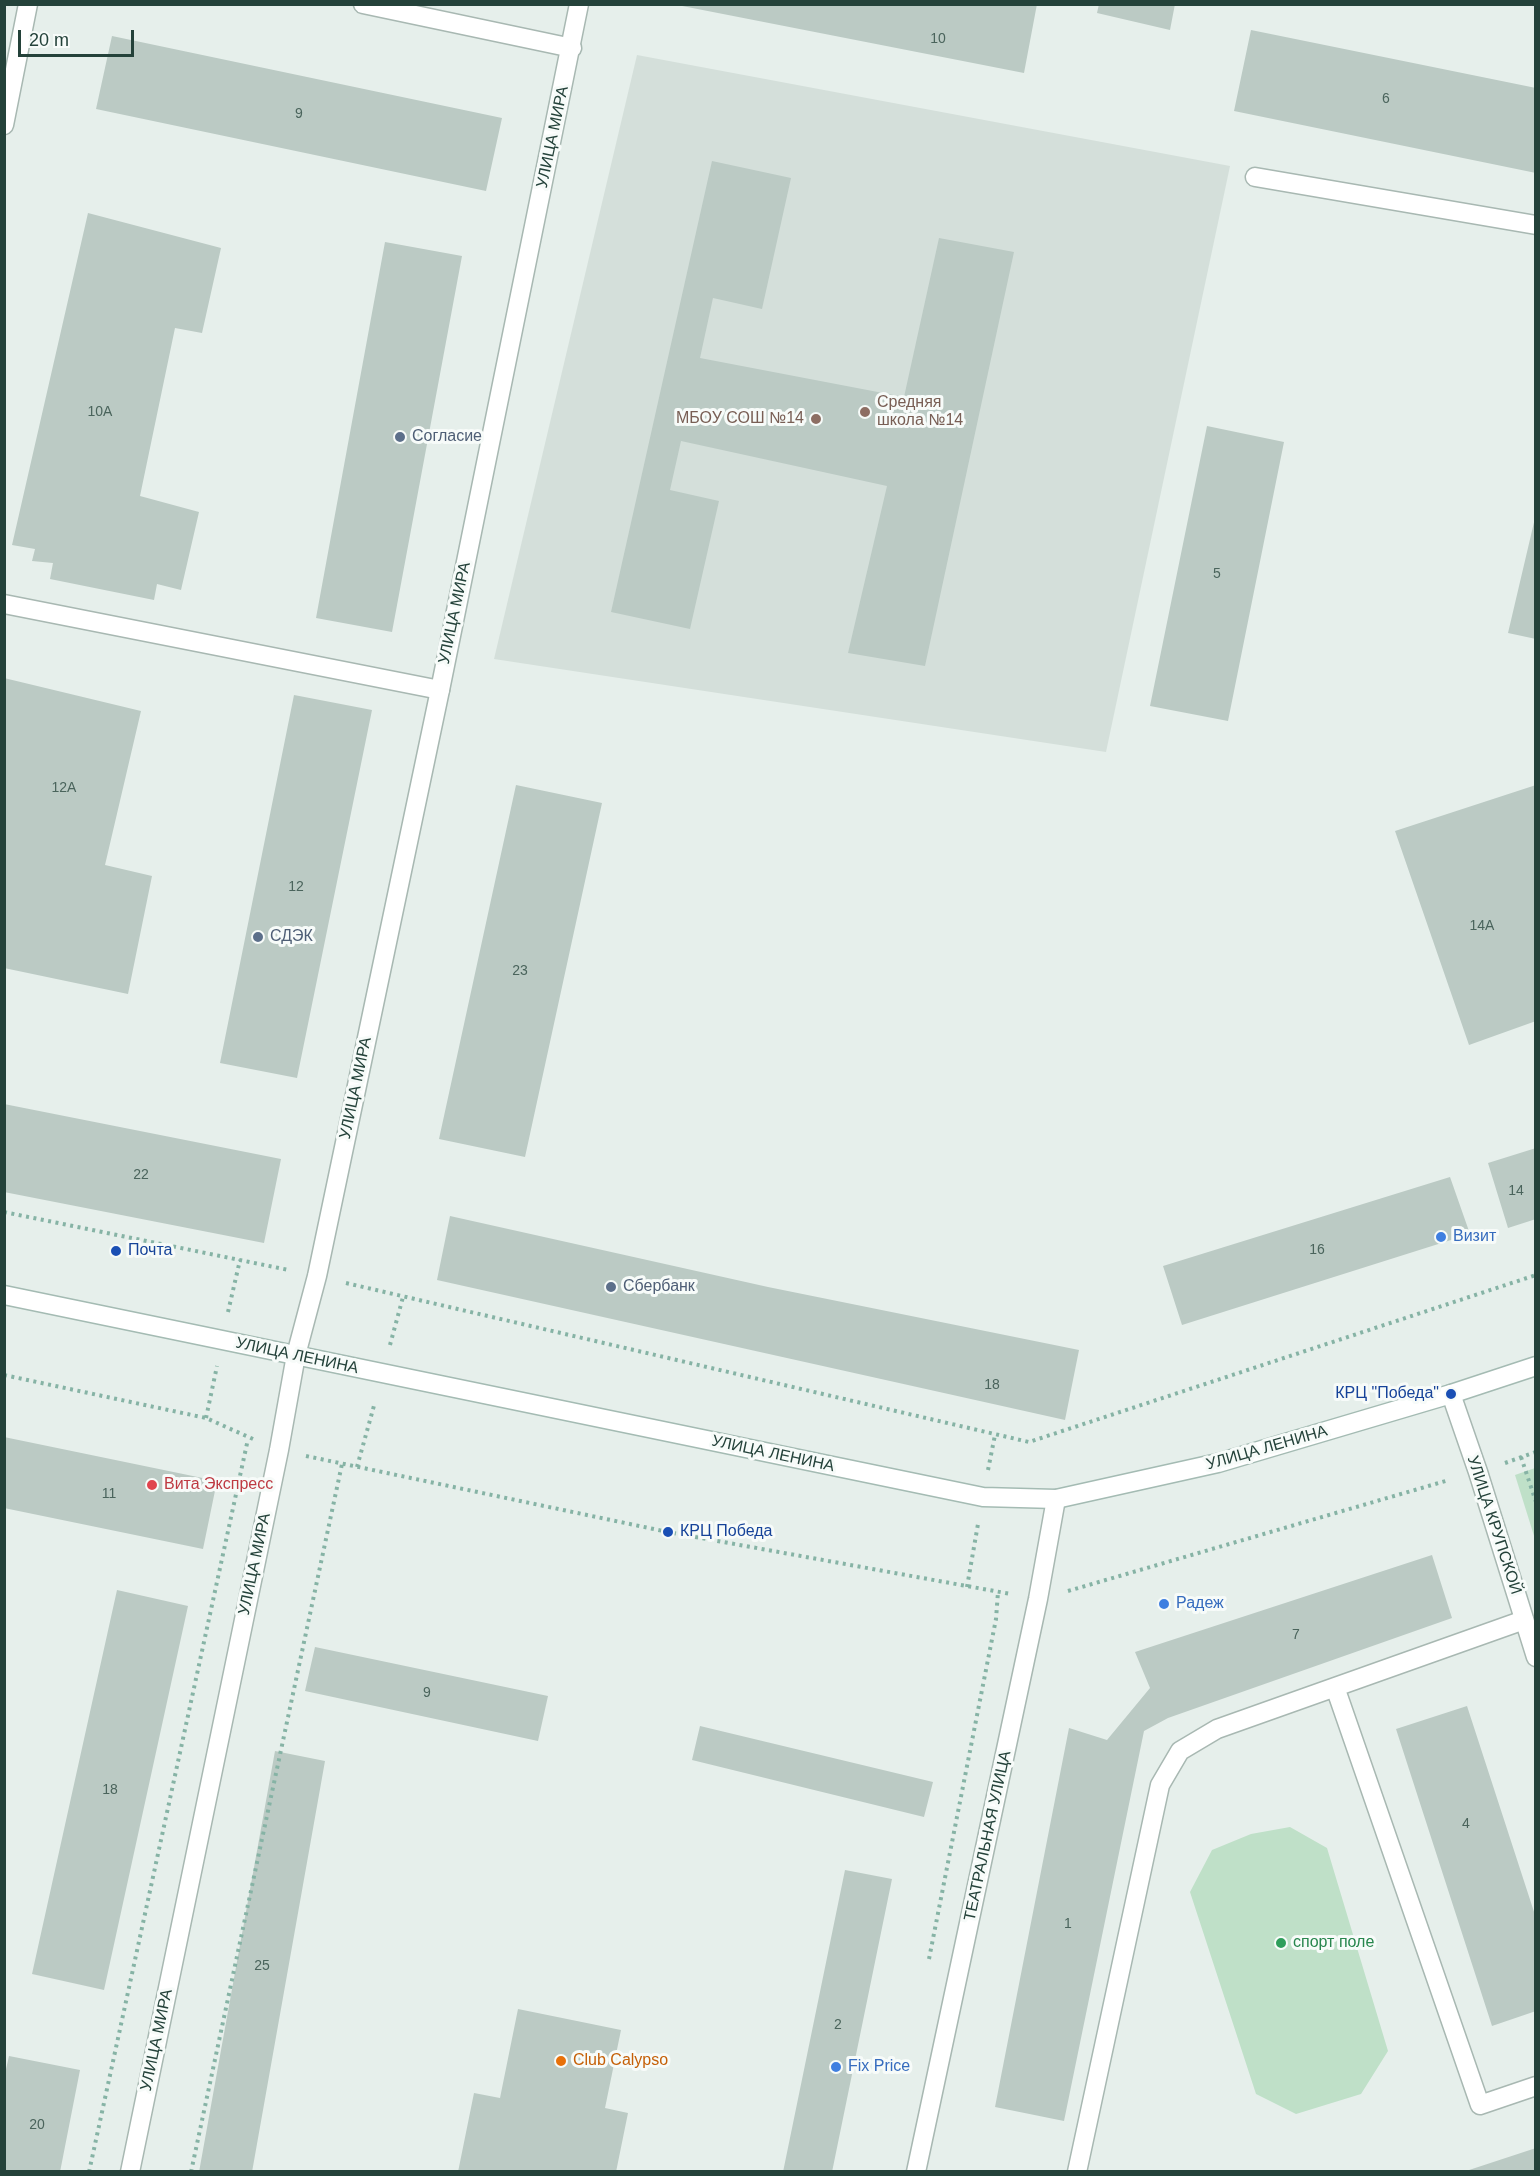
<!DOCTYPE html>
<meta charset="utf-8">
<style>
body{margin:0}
#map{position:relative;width:1540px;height:2176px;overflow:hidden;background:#e6efeb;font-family:Helvetica,sans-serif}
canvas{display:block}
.frame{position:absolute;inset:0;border:6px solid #24423a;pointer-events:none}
.scale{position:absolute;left:18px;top:30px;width:116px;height:27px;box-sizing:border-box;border:3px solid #24423a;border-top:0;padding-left:8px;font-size:18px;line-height:21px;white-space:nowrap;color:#24423a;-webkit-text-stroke:4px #f7fbf9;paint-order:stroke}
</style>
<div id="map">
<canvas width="1540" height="2176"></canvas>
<div class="frame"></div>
<div class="scale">20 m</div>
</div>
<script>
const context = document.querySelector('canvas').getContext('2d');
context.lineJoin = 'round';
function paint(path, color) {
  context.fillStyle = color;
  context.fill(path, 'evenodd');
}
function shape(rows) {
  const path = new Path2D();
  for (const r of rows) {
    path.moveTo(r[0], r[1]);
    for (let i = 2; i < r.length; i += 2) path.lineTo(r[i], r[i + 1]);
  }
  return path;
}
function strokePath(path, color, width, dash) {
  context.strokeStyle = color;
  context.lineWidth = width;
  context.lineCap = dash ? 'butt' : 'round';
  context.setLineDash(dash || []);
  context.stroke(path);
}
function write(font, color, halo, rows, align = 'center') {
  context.font = font + ' Helvetica,sans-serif';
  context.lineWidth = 6;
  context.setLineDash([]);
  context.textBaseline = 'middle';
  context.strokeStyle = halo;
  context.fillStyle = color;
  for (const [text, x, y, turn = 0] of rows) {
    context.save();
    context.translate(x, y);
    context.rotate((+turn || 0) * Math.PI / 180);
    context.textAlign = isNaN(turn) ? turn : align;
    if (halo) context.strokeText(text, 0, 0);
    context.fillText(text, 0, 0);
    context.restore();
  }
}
const built = shape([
 [637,55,1230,166,1106,752,494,659]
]);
const green = shape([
 [1535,1468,1536,1468,1535,1539,1515,1475],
 [1290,1827,1327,1848,1388,2051,1361,2094,1296,2114,1256,2094,1190,1892,1212,1850,1251,1834]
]);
const building = shape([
 [672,4,1037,4,1024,73],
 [1099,4,1175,4,1170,30,1097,13],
 [1251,30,1536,88,1536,173,1234,111],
 [112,36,502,118,486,191,96,109],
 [712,161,791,178,762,309,713,298,700,358,904,397,939,238,1014,252,925,666,848,653,887,486,681,441,670,490,719,501,690,629,611,612],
 [88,213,221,248,202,333,175,328,140,496,199,512,181,590,157,584,154,600,50,579,53,563,32,561,35,549,12,545],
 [385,242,462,256,392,632,316,618],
 [1207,426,1284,442,1228,721,1150,706],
 [1535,518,1536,518,1536,639,1508,633],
 [4,678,141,711,105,865,152,876,128,994,4,968],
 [294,695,372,710,297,1078,220,1063],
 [516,785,602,803,525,1157,439,1139],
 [1536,785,1536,1021,1469,1045,1395,831],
 [4,1104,281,1159,264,1243,4,1192],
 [1536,1148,1536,1219,1508,1228,1488,1163],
 [1450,1177,1470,1234,1182,1325,1163,1266],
 [450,1216,768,1287,1079,1350,1065,1420,437,1280],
 [4,1437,217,1481,203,1549,4,1508],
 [1432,1555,1452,1618,1168,1718,1144,1731,1064,2121,995,2107,1069,1728,1107,1740,1150,1688,1135,1652],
 [117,1590,188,1606,104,1990,32,1974],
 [315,1647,548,1696,538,1741,305,1691],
 [1467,1706,1536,1918,1536,2011,1492,2026,1396,1729],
 [700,1726,933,1782,924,1817,692,1760],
 [275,1751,325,1761,252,2172,199,2172],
 [845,1870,892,1879,832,2172,783,2172],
 [518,2009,621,2030,605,2108,628,2113,616,2172,458,2172,474,2093,500,2098],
 [9,2056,80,2070,60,2172,4,2172,4,2078],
 [1536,2148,1536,2172,1466,2172,1466,2171]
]);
const path = shape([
 [4,1212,289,1270],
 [346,1283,1029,1442,1536,1275],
 [228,1312,240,1260],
 [390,1345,403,1297],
 [4,1375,206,1418,253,1439],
 [206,1418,217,1366],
 [306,1456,668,1532,1011,1594],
 [1521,1457,1536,1502],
 [1505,1463,1536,1452],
 [357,1467,375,1402],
 [988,1470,995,1435],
 [967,1587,978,1524],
 [1068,1591,1449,1480],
 [929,1959,996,1619,998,1592],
 [89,2172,248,1439],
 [191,2172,342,1464]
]);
const service = shape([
 [4,125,28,4],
 [1255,177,1536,225],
 [4,604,440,690],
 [1335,1687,1480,2105,1536,2086],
 [1077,2172,1160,1785,1180,1751,1217,1729,1524,1620]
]);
const minor = shape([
 [363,4,572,48],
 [1451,1394,1478,1472,1536,1657],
 [916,2172,1038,1599,1056,1499]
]);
const tertiary = shape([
 [130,2172,279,1450,296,1355,317,1276,440,690,579,4]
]);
const secondary = shape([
 [4,1295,983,1497,1056,1499,1218,1463,1451,1394,1536,1366]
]);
const markers = [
 [865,412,6,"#8d6e63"],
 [816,419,6,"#8d6e63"],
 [400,437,6,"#5c6f8a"],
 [258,937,6,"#5c6f8a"],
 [1441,1237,6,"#3f7fe0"],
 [116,1251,6,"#1a4fb4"],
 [611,1287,6,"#5c6f8a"],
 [1451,1394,6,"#1a4fb4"],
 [152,1485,6,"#e0444e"],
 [668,1532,6,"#1a4fb4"],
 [1164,1604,6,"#3f7fe0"],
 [1281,1943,6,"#2e9e5b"],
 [561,2061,6,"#e8710a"],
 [836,2067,6,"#3f7fe0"]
];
const numberNames = [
 ["10",938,39],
 ["6",1386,99],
 ["9",299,114],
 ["10А",100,412],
 ["5",1217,574],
 ["12А",64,788],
 ["12",296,887],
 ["14А",1482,926],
 ["23",520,971],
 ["22",141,1175],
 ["14",1516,1191],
 ["16",1317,1250],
 ["18",992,1385],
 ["11",109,1494],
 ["7",1296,1635],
 ["9",427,1693],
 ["18",110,1790],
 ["4",1466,1824],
 ["1",1068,1924],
 ["25",262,1966],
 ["2",838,2025],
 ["20",37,2125]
];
const streetNames = [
 ["УЛИЦА МИРА",553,137,-78],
 ["УЛИЦА МИРА",455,613,-78],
 ["УЛИЦА МИРА",356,1088,-78],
 ["УЛИЦА ЛЕНИНА",297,1356,12],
 ["УЛИЦА ЛЕНИНА",1267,1448,-16],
 ["УЛИЦА ЛЕНИНА",773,1454,12],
 ["УЛИЦА КРУПСКОЙ",1494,1525,72],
 ["УЛИЦА МИРА",255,1564,-78],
 ["ТЕАТРАЛЬНАЯ УЛИЦА",988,1836,-78],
 ["УЛИЦА МИРА",157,2040,-78]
];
const educationNames = [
 ["Средняя",877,403],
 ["школа №14",877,421],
 ["МБОУ СОШ №14",804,419,"right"]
];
const serviceNames = [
 ["Согласие",412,437],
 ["СДЭК",270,937],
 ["Сбербанк",623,1287]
];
const shopNames = [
 ["Визит",1453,1237],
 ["Радеж",1176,1604],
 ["Fix Price",848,2067]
];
const transitNames = [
 ["Почта",128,1251],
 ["КРЦ \"Победа\"",1439,1394,"right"],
 ["КРЦ Победа",680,1532]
];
const healthNames = [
 ["Вита Экспресс",164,1485]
];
const leisureNames = [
 ["спорт поле",1293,1943]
];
const foodNames = [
 ["Club Calypso",573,2061]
];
paint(built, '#d4dfda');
paint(green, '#bfe0c8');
paint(building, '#bbcac4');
strokePath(service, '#a8b8b2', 21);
strokePath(minor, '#a8b8b2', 21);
strokePath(tertiary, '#a8b8b2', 21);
strokePath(secondary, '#a4bbb3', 21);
strokePath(path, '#86b3a5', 4, [3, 4.5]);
strokePath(service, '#fff', 18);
strokePath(minor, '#fff', 18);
strokePath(tertiary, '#fff', 18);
strokePath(secondary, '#fff', 18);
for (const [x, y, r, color] of markers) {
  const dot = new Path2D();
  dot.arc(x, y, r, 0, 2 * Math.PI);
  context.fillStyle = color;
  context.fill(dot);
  strokePath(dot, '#f7fbf9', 2);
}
write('14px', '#4a645c', null, numberNames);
write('16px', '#24423a', '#f7fbf9', streetNames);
write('16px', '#785e54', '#f7fbf9', educationNames, 'left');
write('16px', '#4e5e75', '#f7fbf9', serviceNames, 'left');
write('16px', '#366cbe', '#f7fbf9', shopNames, 'left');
write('16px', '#164399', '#f7fbf9', transitNames, 'left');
write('16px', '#be3a42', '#f7fbf9', healthNames, 'left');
write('16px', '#27864d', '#f7fbf9', leisureNames, 'left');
write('16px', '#c56008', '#f7fbf9', foodNames, 'left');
</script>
